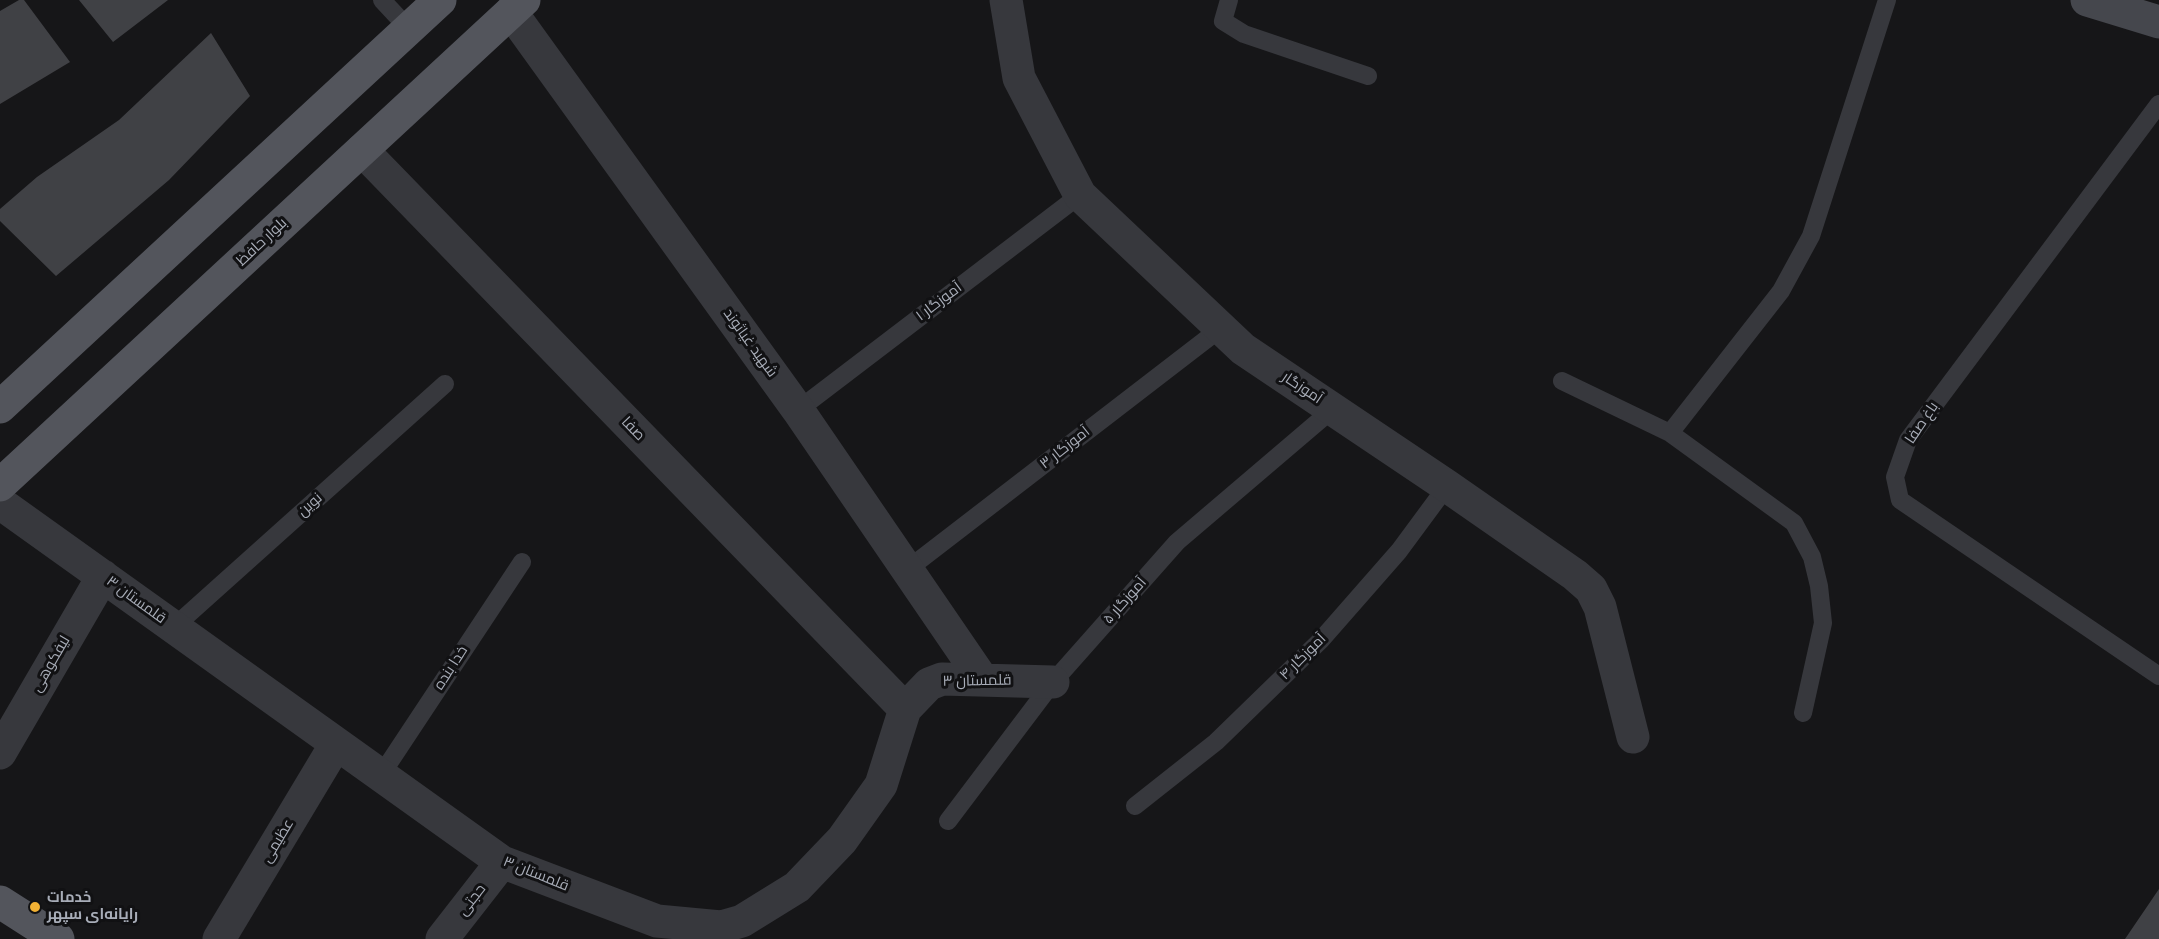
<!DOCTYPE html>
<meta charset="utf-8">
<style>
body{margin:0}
canvas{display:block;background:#161618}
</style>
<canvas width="2159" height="939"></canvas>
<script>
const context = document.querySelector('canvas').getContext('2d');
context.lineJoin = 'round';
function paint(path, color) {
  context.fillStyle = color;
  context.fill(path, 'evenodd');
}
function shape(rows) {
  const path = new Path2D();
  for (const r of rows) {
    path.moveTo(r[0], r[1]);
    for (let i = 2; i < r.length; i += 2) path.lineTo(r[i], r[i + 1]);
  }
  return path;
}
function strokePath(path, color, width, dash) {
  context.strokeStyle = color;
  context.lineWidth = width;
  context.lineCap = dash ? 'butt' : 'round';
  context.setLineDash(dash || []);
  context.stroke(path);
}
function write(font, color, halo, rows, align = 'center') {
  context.font = font + ' "Fira Sans Condensed",Cairo,sans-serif';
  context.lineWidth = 6;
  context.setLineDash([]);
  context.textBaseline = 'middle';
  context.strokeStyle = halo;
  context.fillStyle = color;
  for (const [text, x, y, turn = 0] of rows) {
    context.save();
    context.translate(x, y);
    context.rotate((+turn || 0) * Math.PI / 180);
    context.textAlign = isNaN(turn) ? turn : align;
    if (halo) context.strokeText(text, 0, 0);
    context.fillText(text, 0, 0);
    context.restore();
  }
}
const building = shape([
 [19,0,24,0,70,62,0,104,0,11],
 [79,0,168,0,113,42],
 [211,33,250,96,169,180,56,276,0,221,0,209,37,177,119,120],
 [2159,889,2159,939,2125,939]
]);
const lane = shape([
 [382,0,409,29],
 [1229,0,1223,21,1244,34,1368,76],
 [2159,104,1908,440,1895,477,1900,500,2159,676],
 [1562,381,1670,433,1794,523,1812,557,1819,586,1823,623,1803,713],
 [798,410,1080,195],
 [1670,433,1781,291,1811,236,1887,0],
 [908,569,1221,328],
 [174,627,445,384],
 [381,775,522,562],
 [1135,806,1216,742,1321,640,1399,551,1447,486],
 [948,821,1053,682,1177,542,1333,409]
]);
const street = shape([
 [1006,0,1019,78,1080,195,1243,349,1447,486,1575,575,1591,589,1600,607,1633,737],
 [511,12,798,410,982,679],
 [362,150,905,709],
 [0,503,502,862,657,921,721,927,742,921,797,887,842,840,881,785,905,709,929,684,942,679,1053,682],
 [0,753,103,576],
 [219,939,336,744],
 [442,939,502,862]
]);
const secondary = shape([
 [2087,0,2159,22]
]);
const primary = shape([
 [0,407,440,0],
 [0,485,524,0],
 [0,902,58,939]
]);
const markers = [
 [35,907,6,"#f2b134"]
];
const streetNames = [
 ["بلوار حافظ",262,242,-43],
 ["آموزگار ۱",939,302,-37],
 ["شهید غیاثوند",750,343,54],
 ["آموزگار",1302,388,34],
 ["باغ صفا",1922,423,-56],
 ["صفا",633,429,46],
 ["آموزگار ۳",1065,448,-38],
 ["نوین",310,505,-42],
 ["قلمستان ۳",136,600,36],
 ["آموزگار ۵",1125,601,-48],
 ["آموزگار ۴",1303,657,-45],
 ["لیفکوهی",51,664,-60],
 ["خدا بنده",451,668,-57],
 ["قلمستان ۳",977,681,-1],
 ["عظیمی",278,841,-59],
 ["قلمستان ۳",536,874,22],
 ["حجتی",472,900,-52]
];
const poiNames = [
 ["خدمات",47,898],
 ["رایانه‌ای سپهر",47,915]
];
paint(building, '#404145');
strokePath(lane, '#37383d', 18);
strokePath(street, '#37383d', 33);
strokePath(secondary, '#45474d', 33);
strokePath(primary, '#53555c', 33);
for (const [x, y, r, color] of markers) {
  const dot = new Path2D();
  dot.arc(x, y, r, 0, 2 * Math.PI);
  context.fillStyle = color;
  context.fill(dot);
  strokePath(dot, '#111113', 2);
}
write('15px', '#a8adb8', '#111113', streetNames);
write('bold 15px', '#a8adb8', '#111113', poiNames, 'left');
</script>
